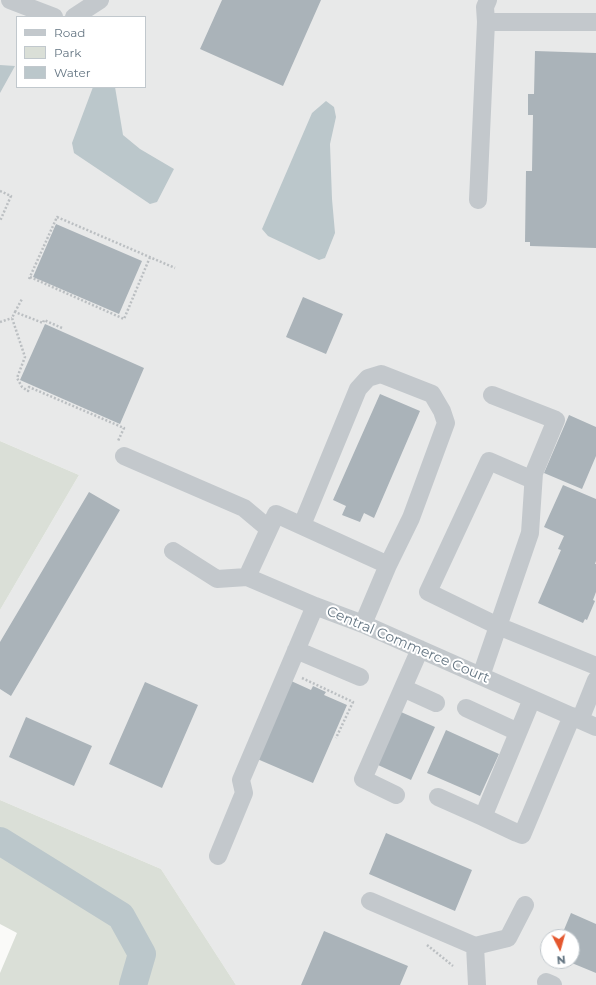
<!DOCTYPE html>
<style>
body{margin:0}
#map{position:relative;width:596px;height:985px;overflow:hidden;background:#fafaf8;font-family:Montserrat,sans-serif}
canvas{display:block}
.legend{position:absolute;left:16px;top:16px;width:130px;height:72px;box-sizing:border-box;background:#fff;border:1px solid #c1c8cd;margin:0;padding:5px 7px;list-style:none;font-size:12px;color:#657683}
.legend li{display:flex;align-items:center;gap:8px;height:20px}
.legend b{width:20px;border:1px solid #c1c8cd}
.north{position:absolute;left:540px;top:929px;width:40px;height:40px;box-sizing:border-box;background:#fff;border:1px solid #c1c8cd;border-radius:50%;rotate:174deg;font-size:11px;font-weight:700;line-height:16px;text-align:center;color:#657683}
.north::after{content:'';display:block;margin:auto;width:14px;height:18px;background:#e4572e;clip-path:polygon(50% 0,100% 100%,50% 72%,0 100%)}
</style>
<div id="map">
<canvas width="596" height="985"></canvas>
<ul class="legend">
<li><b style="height:5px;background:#c3c8cc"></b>Road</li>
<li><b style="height:11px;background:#dadfd7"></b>Park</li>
<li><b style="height:11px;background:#bbc7cb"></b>Water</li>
</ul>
<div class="north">N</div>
</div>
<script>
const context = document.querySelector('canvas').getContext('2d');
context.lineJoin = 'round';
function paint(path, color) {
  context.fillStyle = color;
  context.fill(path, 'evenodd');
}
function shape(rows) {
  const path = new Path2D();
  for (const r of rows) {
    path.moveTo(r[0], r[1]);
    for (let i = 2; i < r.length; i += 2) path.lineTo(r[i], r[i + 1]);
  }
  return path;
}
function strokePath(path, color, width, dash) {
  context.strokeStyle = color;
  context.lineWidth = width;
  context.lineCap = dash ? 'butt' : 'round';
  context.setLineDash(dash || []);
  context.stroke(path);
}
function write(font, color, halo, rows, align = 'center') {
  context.font = font + ' Montserrat,sans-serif';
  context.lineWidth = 4;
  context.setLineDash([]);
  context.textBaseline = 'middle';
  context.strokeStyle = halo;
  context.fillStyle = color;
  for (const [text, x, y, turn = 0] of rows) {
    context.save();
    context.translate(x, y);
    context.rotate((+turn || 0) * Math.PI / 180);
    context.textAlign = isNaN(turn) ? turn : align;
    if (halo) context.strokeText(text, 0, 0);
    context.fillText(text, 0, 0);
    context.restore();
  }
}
const built = shape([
 [0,0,596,0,596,985,236,985,161,869,0,800,0,610,79,475,0,441],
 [17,17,145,17,145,87,17,87],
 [548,937,572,937,572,961,548,961]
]);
const green = shape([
 [0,441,79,475,0,610],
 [0,800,161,869,236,985,0,985,0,973,17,933,0,924]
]);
const water = shape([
 [0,65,15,66,0,93],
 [93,87,115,87,123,135,140,149,174,169,157,202,150,204,74,153,72,143],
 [326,101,334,107,336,117,330,144,332,199,335,233,325,258,319,260,268,236,262,229,312,113]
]);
const river = shape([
 [0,841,121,916,142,954,133,985]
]);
const building = shape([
 [222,0,321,0,283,86,200,49],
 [535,51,596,53,596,248,530,246,530,242,525,242,526,171,532,171,533,115,528,115,528,94,534,94],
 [56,224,142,261,119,314,33,277],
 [303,297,343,314,326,354,286,337],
 [45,324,144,368,120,424,20,380],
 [380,394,420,411,374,518,364,513,360,522,342,515,346,506,333,500],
 [569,415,596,427,596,456,582,489,544,473],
 [563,485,596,499,596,561,595,564,596,564,596,592,593,600,595,601,587,620,585,619,583,623,538,603,561,550,558,549,564,536,544,527],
 [89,492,120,510,11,696,0,689,0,642],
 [289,680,311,690,313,686,326,692,324,695,347,705,313,783,255,758],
 [145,682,198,705,162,788,109,764],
 [401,712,435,727,411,780,378,765],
 [26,717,92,746,74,786,9,757],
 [446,730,499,754,480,796,427,773],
 [386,833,472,870,455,911,369,874],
 [571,913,596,924,596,973,567,961,572,961,572,937,561,937],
 [324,931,408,966,400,985,301,985]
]);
const path = shape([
 [0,191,11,196,0,221],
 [30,277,124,319,150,257],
 [29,279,57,217,175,268],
 [15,312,22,299],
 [0,322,12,318],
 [62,328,44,320,43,323,15,312,12,318,25,357,17,378,22,387,28,391,29,387,124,428,118,441],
 [302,678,353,702,336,738],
 [427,945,453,966]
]);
const minor = shape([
 [10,0,54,17],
 [488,0,485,7,486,22,596,22],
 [74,17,100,0],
 [478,200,486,22],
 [124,456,244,508,269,529],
 [533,480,489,461,428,592,498,626,596,666],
 [302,525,358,389,368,378,381,374,432,394,442,411,446,423,411,518,388,565],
 [173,551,217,579,247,577,315,606,363,624,596,727],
 [247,577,276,514,388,565,363,624],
 [296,650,360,677],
 [481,676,530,533,534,473,556,420,492,395],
 [403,688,436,703],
 [532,699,483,817,517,833,522,835,572,716],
 [466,708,518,732],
 [580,720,596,680],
 [396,795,363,779,420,649],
 [438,797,483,817],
 [218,856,244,793,241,780,315,606],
 [370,901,475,946,477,985],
 [475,946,508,938,525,905],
 [546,982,553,985]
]);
const streetNames = [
 ["Central Commerce Court",408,645,23]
];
paint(built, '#e8e9e9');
paint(green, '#dadfd7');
paint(water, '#bbc7cb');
strokePath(river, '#bbc7cb', 28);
paint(building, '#aab3b9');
strokePath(path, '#bbbfc2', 2.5, [2, 2]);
strokePath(minor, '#c3c8cc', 18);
write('14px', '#657683', '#fff', streetNames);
</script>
